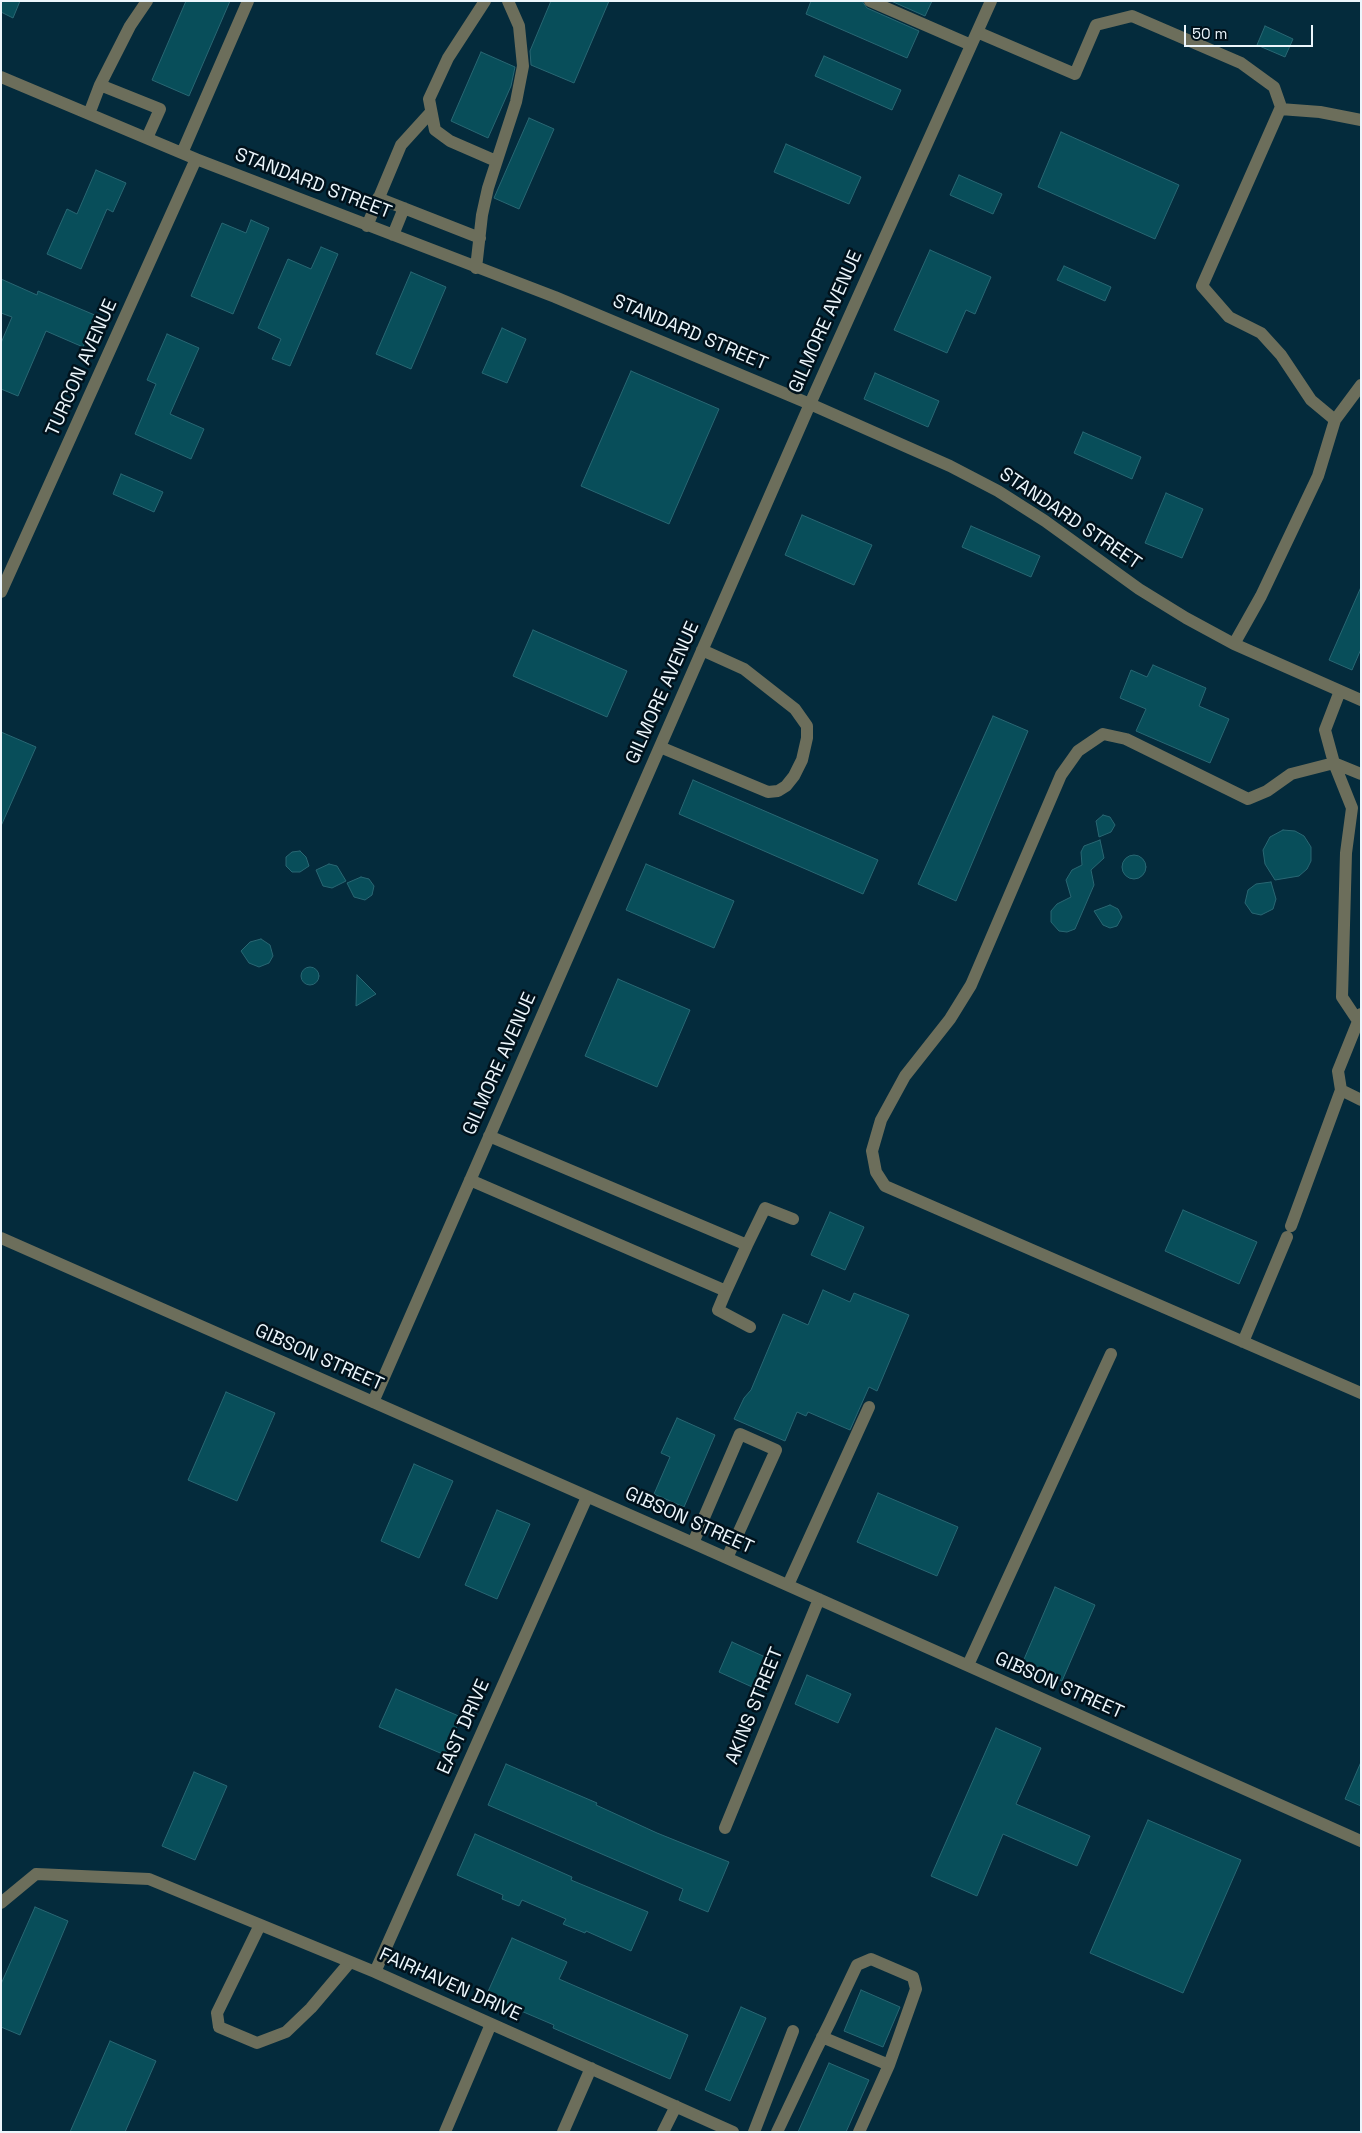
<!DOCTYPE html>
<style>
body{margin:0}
#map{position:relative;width:1362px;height:2133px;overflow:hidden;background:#042b3c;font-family:"Space Grotesk",sans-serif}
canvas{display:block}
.frame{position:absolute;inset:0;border:2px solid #ecf6fc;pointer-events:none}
.scale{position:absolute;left:1184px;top:25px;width:129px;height:22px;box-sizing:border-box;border:2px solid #ecf6fc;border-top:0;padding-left:6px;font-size:15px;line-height:18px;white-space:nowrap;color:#ecf6fc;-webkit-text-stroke:4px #01121c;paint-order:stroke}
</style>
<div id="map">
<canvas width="1362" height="2133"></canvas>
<div class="frame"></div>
<div class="scale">50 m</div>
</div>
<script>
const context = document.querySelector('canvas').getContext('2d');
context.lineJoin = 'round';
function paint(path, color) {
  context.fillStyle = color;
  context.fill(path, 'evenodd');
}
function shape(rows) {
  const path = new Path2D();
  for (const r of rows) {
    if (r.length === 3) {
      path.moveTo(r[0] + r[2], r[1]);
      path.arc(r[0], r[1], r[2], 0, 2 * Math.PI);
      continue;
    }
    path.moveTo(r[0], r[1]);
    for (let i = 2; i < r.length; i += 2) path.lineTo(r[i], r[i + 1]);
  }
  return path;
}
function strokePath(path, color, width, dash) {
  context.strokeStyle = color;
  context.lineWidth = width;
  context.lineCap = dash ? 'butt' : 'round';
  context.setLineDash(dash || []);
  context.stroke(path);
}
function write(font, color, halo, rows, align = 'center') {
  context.font = font + ' "Space Grotesk",sans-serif';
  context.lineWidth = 5;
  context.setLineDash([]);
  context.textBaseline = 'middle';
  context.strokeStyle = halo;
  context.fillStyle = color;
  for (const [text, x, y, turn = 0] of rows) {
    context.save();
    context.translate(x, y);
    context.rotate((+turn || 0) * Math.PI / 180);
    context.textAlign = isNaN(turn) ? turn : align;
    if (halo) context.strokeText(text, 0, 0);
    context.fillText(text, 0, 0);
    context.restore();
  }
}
const building = shape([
 [1,1,20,1,13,18,1,12,1,1],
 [186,1,230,1,189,96,152,80,186,1],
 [551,1,609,1,574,83,531,65,530,51,551,1],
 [811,1,862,1,867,8,919,31,907,58,806,14,811,1],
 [891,1,932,1,925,16,891,1],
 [1265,26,1293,39,1285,57,1257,45,1265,26],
 [481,52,515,67,511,86,488,138,451,121,481,52],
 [824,56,901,90,892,110,815,76,824,56],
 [529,118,554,129,519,209,494,198,529,118],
 [1061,132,1179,185,1155,239,1038,187,1061,132],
 [786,144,861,177,849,204,774,172,786,144],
 [96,170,126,183,113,212,107,209,81,269,47,254,67,209,77,214,96,170],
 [959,175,1002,194,993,214,950,195,959,175],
 [251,220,269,228,233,314,191,296,222,223,246,233,251,220],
 [321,247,338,254,290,366,272,359,281,339,258,328,288,259,311,269,321,247],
 [930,250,991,277,975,314,966,310,947,353,894,330,930,250],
 [1064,266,1111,287,1105,301,1057,280,1064,266],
 [411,272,446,287,411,369,376,354,411,272],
 [1,279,37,295,38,291,97,316,83,347,46,331,18,396,1,389,1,343,12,317,1,313,1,279],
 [502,328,526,339,507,383,482,373,502,328],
 [167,334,199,348,170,414,204,429,191,459,135,434,156,384,147,380,167,334],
 [631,371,719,409,669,524,581,486,631,371],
 [875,373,939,401,928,427,864,399,875,373],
 [1083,432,1141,457,1132,479,1074,453,1083,432],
 [121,474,163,492,154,512,113,494,121,474],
 [1166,493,1203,509,1182,558,1145,543,1166,493],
 [802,515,872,545,854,585,785,555,802,515],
 [971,526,1040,556,1031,577,962,547,971,526],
 [1361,587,1361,649,1352,670,1329,660,1361,587],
 [533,630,627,671,607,717,513,676,533,630],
 [1153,665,1206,688,1199,706,1229,719,1210,763,1136,731,1146,709,1120,698,1131,670,1147,677,1153,665],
 [993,716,1028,731,956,901,918,884,993,716],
 [1,732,36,747,1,826,1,732],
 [693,780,878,860,863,894,679,814,693,780],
 [1103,815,1110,817,1115,825,1111,832,1099,837,1096,821,1103,815],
 [1283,830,1295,831,1304,836,1311,847,1311,861,1307,869,1299,876,1275,880,1265,864,1263,850,1270,837,1283,830],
 [1100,840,1104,858,1091,870,1094,885,1075,929,1067,932,1059,931,1051,922,1051,911,1057,904,1071,897,1066,880,1072,870,1082,865,1081,852,1084,846,1100,840],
 [300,851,306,857,309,866,300,872,292,872,286,866,286,857,292,852,300,851],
 [1134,867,12],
 [329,864,337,866,346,881,332,888,323,886,316,870,329,864],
 [646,864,734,901,714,948,626,910,646,864],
 [361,877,369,879,374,886,372,895,365,900,354,897,347,883,361,877],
 [1271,882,1276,899,1273,909,1261,915,1252,913,1245,903,1248,890,1256,884,1271,882],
 [1110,905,1118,909,1122,917,1117,926,1110,928,1103,925,1094,911,1110,905],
 [261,939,270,945,273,956,269,963,259,967,249,963,241,951,250,942,261,939],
 [310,976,9],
 [357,975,376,994,356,1006,357,975],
 [618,979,690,1010,657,1087,585,1056,618,979],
 [1183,1210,1257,1242,1239,1284,1165,1251,1183,1210],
 [830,1212,864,1227,845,1270,811,1255,830,1212],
 [823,1290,850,1302,854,1293,909,1315,877,1391,869,1387,850,1430,808,1412,806,1416,797,1412,785,1441,734,1419,744,1398,751,1390,783,1314,808,1325,823,1290],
 [226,1392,275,1413,237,1501,188,1480,226,1392],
 [677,1418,715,1435,684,1507,654,1494,670,1457,661,1453,677,1418],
 [414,1464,453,1481,419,1558,381,1541,414,1464],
 [878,1493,958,1527,937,1576,857,1542,878,1493],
 [497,1510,530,1524,497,1599,465,1585,497,1510],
 [1055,1587,1095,1605,1062,1681,1022,1664,1055,1587],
 [732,1642,774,1661,761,1691,719,1672,732,1642],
 [807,1675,851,1694,838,1723,795,1704,807,1675],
 [396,1689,461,1717,445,1755,379,1727,396,1689],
 [996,1728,1041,1748,1016,1804,1090,1836,1077,1866,1003,1834,977,1896,931,1876,996,1728],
 [1361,1762,1361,1806,1345,1799,1361,1762],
 [506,1764,597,1803,596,1805,657,1833,729,1862,708,1912,679,1900,683,1889,488,1805,506,1764],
 [194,1772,227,1786,195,1860,162,1846,194,1772],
 [1148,1820,1241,1860,1183,1993,1090,1953,1148,1820],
 [475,1834,572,1877,571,1880,648,1912,631,1951,586,1931,585,1933,563,1924,566,1919,522,1900,519,1906,502,1899,503,1895,457,1875,475,1834],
 [35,1907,68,1921,20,2035,1,2027,1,1984,35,1907],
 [512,1938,567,1962,559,1979,688,2035,670,2079,553,2028,554,2025,486,1996,512,1938],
 [861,1990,900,2007,883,2047,844,2031,861,1990],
 [741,2007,766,2018,730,2101,705,2090,741,2007],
 [110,2041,156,2061,125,2132,70,2132,110,2041],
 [829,2063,869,2080,846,2132,798,2132,829,2063]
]);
const minor = shape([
 [147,1,130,26,100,85,160,109,147,138],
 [485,1,448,58,429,99,435,130,450,141,496,161],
 [870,1,971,45],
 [977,32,1075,74,1096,25,1132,16,1241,63,1274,87,1281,107,1202,286,1229,317,1261,333,1281,355,1311,400,1335,420,1318,476,1261,596,1234,644],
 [1,77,196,159,555,297,810,404,950,466,998,491,1045,521,1139,589,1186,618,1234,644,1361,700],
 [1280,109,1320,112,1361,120],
 [89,114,100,85],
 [182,153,248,1],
 [378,198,480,238],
 [367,226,401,145,431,112],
 [393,235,404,208],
 [476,268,482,215,488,188,516,102,523,66,519,26,508,1],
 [1335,420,1361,385],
 [1,592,196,159],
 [1340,691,1325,730,1334,763,1352,808,1346,853,1342,997,1358,1021],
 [660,747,768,792,778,791,786,786,794,776,802,760,807,738,807,726,795,709,744,669,702,650],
 [1361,774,1334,763,1291,774,1267,791,1248,799,1126,739,1103,734,1078,751,1061,775,971,985,950,1019,905,1076,881,1120,872,1151,876,1172,885,1186,1361,1393],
 [1361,1014,1338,1071,1341,1090,1361,1100],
 [470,1180,726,1291,747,1245,489,1136],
 [1291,1226,1341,1090],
 [1,1238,693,1543,1361,1841],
 [747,1245,765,1208,793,1219],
 [726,1291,718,1310,750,1327],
 [1243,1342,1287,1237],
 [373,1402,810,404,991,1],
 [693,1543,740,1434,776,1450,727,1558],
 [788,1585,869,1407],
 [968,1665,1111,1354],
 [725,1828,819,1599],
 [1,1903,36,1874,149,1879,375,1972,733,2132],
 [260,1925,217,2013,219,2027,257,2043,286,2032,311,2008,350,1962],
 [375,1972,587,1497],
 [445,2132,491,2024],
 [563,2132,591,2068],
 [663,2132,676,2106],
 [754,2132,793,2031],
 [777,2132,815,2052,830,2022,857,1965,871,1959,913,1977,916,1989,889,2065,822,2037],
 [859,2132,889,2065]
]);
const streetNames = [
 ["STANDARD STREET",313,184,21],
 ["GILMORE AVENUE",826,322,-66],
 ["STANDARD STREET",690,333,23],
 ["TURCON AVENUE",82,368,-66],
 ["STANDARD STREET",1070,519,34],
 ["GILMORE AVENUE",663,693,-66],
 ["GILMORE AVENUE",500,1064,-66],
 ["GIBSON STREET",319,1358,24],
 ["GIBSON STREET",689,1521,24],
 ["GIBSON STREET",1059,1686,24],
 ["AKINS STREET",755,1706,-68],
 ["EAST DRIVE",464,1727,-66],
 ["FAIRHAVEN DRIVE",450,1985,24]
];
paint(building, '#084e5a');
strokePath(building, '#296773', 1);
strokePath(minor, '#6c6e5b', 12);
write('19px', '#ecf6fc', '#01121c', streetNames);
</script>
